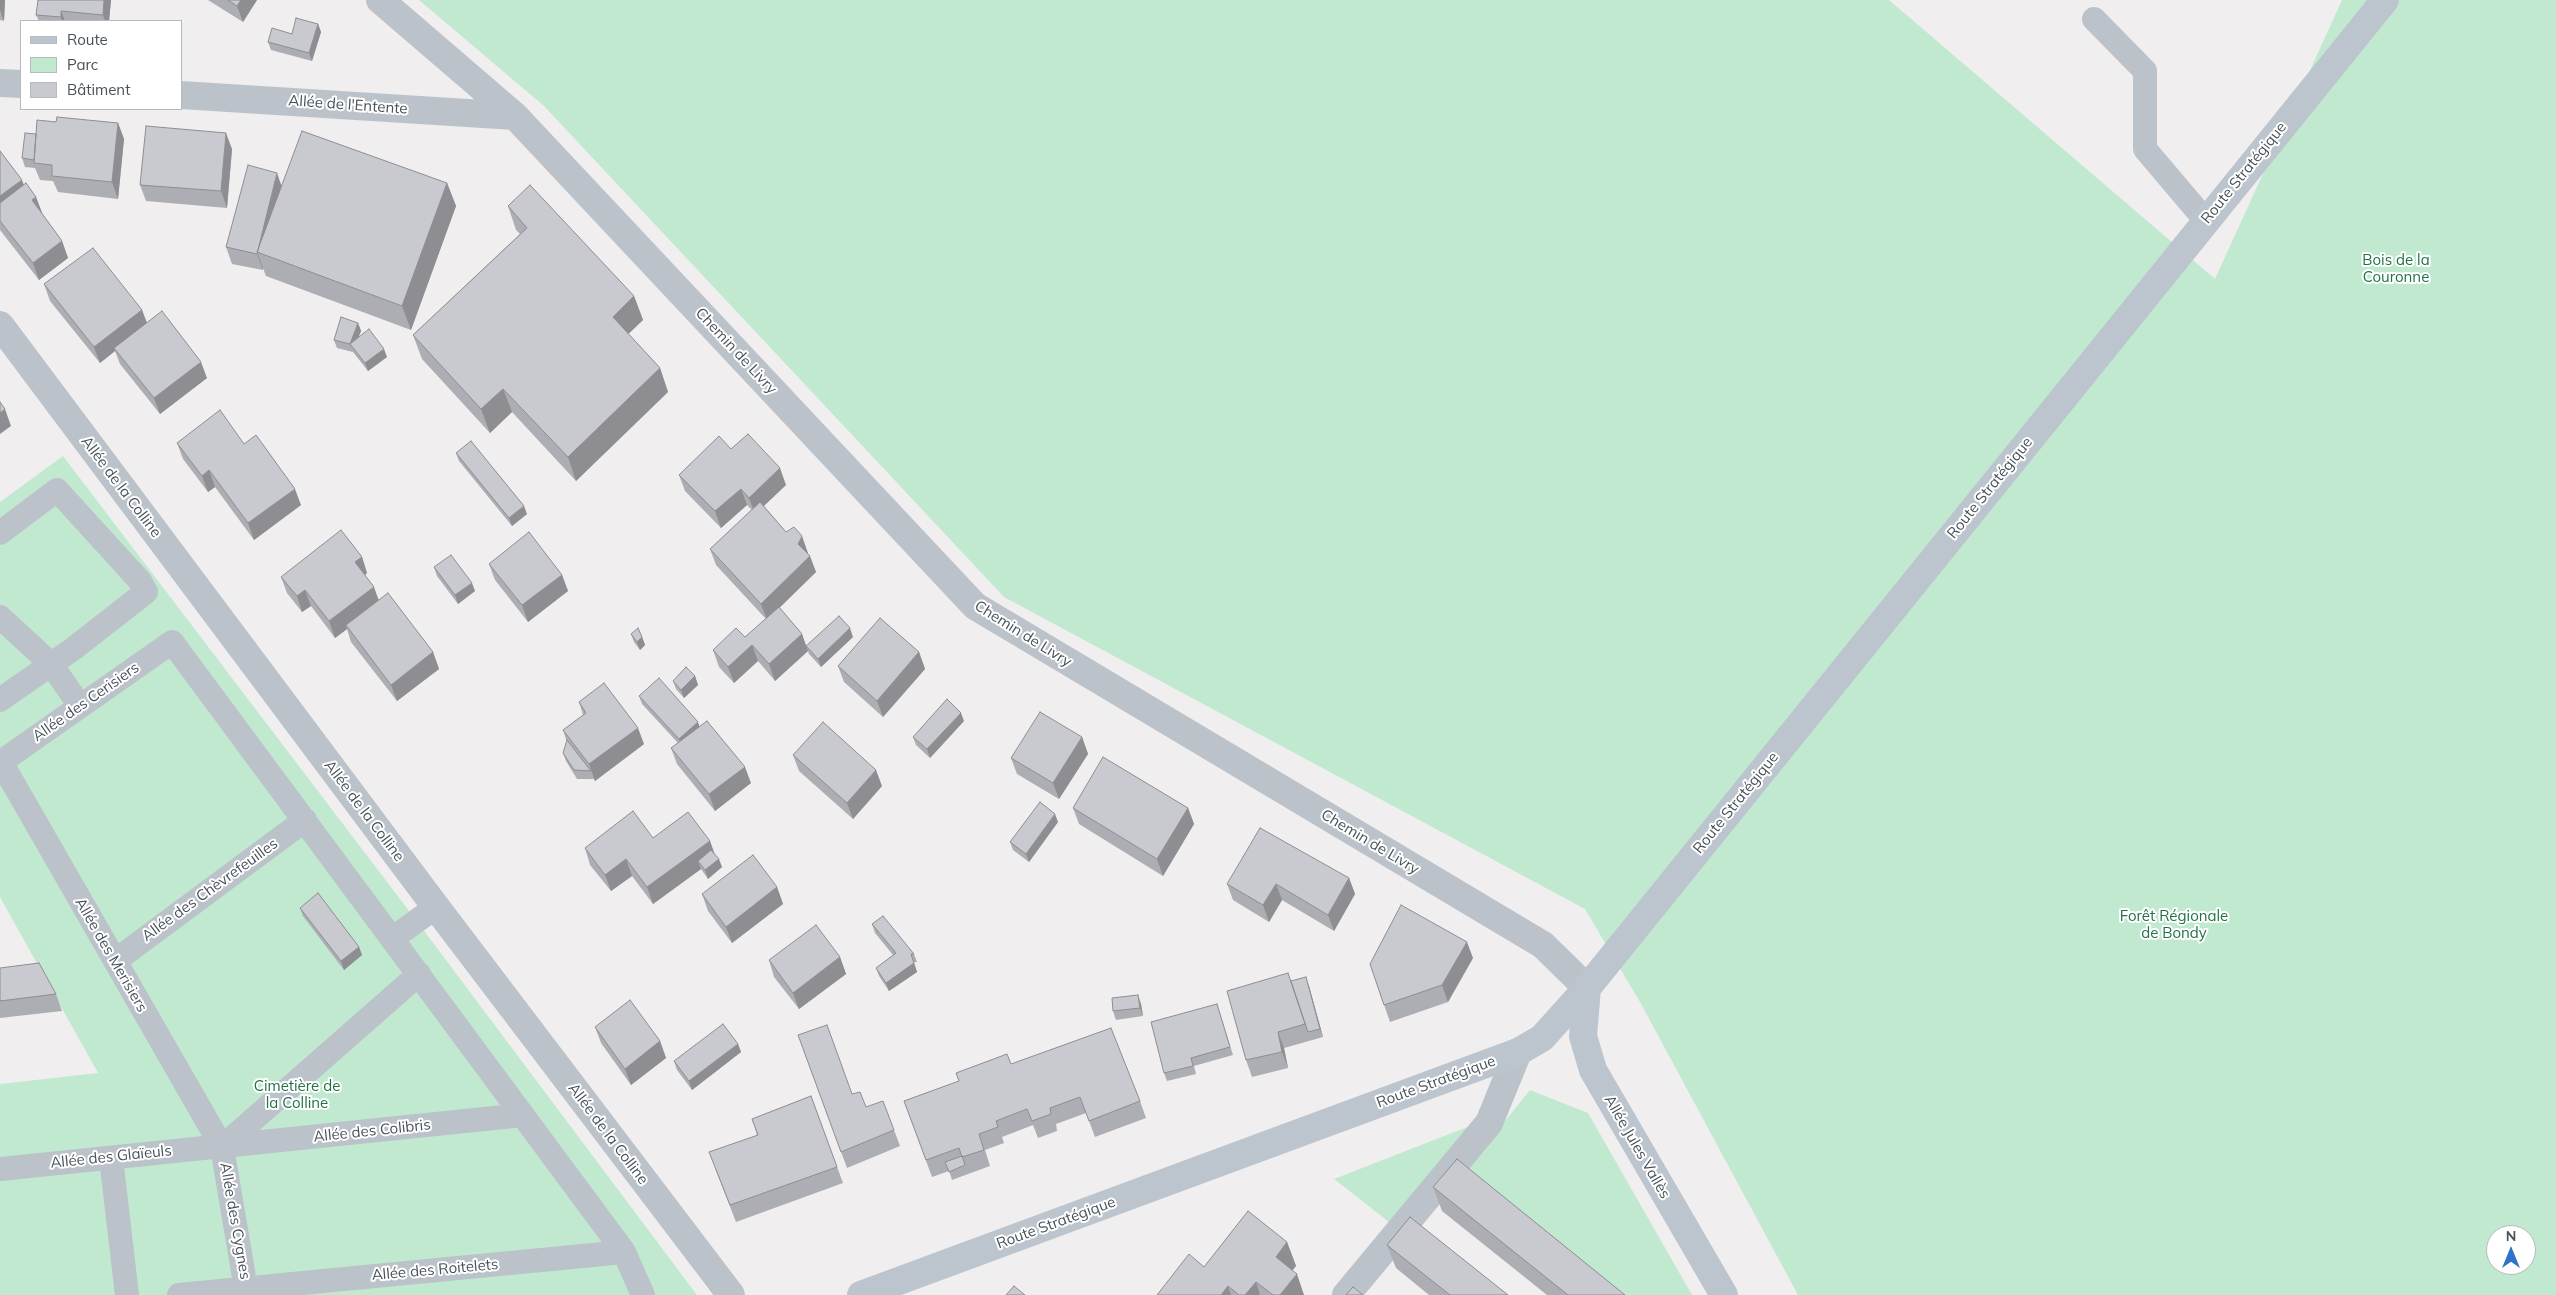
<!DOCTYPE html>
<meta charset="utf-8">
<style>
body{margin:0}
#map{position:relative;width:2556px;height:1295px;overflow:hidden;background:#f0eeee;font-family:Mulish,sans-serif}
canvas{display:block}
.legend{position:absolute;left:20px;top:20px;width:162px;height:90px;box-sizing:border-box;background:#fff;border:1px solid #b6b9bd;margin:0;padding:6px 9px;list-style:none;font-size:15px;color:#485159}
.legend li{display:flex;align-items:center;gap:10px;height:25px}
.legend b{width:25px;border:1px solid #b6b9bd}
.north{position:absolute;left:2486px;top:1225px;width:50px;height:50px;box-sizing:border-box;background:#fff;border:1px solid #b6b9bd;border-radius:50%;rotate:0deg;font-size:14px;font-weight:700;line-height:20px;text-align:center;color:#485159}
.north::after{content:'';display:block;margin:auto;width:18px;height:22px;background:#2f74ca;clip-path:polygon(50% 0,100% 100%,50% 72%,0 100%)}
</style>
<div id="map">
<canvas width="2556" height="1295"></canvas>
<ul class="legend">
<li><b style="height:6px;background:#bcc5ce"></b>Route</li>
<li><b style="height:14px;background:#c1e9d0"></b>Parc</li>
<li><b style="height:14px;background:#c9cad0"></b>Bâtiment</li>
</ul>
<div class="north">N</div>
</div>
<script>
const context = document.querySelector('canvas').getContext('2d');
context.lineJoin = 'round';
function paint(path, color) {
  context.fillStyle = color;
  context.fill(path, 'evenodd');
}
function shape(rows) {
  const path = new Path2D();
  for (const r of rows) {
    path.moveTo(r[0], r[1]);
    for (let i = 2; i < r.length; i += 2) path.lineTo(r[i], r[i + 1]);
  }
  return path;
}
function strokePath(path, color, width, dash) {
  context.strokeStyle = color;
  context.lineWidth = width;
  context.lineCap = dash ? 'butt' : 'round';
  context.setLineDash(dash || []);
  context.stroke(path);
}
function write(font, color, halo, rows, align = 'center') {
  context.font = font + ' Mulish,sans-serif';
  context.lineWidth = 4;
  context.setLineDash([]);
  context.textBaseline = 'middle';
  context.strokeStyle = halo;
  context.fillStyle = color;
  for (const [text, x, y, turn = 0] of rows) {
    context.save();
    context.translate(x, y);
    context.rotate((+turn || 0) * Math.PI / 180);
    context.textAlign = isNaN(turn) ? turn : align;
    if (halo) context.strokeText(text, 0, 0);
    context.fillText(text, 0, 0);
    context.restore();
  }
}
const green = shape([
 [419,0,1889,0,2215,279,2342,0,2556,0,2556,1295,1798,1295,1640,1002,1585,909,1004,597,544,106],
 [2496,1235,2526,1235,2526,1265,2496,1265],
 [63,456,416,920,697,1295,0,1295,0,1084,98,1073,0,897,0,502],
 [1530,1090,1588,1113,1692,1295,1612,1295,1463,1173],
 [1475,1124,1389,1222,1334,1179]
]);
const lane = shape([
 [2094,19,2145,71,2145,149,2206,221],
 [0,533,57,490,140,581,146,592,73,649,0,700],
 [0,617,51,664,80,706],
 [393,938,436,907],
 [115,961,305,820],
 [222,1147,419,974],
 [111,1158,127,1295],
 [0,1169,523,1115],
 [179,1295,624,1252],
 [247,1295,222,1147,1,762,172,642,624,1252,643,1295]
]);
const street = shape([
 [380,0,515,116,975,606,1543,945,1587,988],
 [0,83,21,84],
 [181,95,515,116],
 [0,325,436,907,731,1295],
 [1346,1295,1489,1123,1518,1052]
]);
const secondary = shape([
 [1587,988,1583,1036,1593,1070,1724,1295],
 [861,1295,1518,1052,1542,1038,1587,988,2385,0]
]);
const wall = shape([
 [0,0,5,0,4,21,0,20],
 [111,0,109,21,39,21,36,15],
 [208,0,257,0,243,22],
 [318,24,321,32,312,61,271,50,268,42],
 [56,122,118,123,124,139,118,199,58,192,53,181,40,180,35,168,25,167,22,158,36,134],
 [232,149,227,208,146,201,140,185],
 [0,151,24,185,36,197,42,213,62,241,68,258,39,280,0,230],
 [447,183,456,206,411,330,266,276,263,268,263,270,232,264,226,247,282,185],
 [508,206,634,296,643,320,628,334,660,368,668,392,576,481,512,412,490,433,422,359,413,335,520,234,516,230],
 [44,284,142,310,147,323,207,378,160,414,120,364,115,351,100,363,50,301],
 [358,323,361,331,358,338,387,357,368,371,353,352,337,348,334,340],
 [177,443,244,444,301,505,254,540,215,487,208,492,183,459],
 [731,449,786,485,764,506,786,532,808,553,808,554,816,572,779,608,802,634,806,646,853,637,821,667,809,654,808,651,775,681,758,661,734,683,719,667,713,650,745,637,766,619,716,565,710,549,752,510,747,505,721,528,685,491,679,475],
 [456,453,527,514,512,526,459,461],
 [362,557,367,573,365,575,379,600,433,652,439,669,397,701,351,642,347,629,335,638,311,606,302,612,287,593,281,577],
 [489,564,562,575,568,591,528,622,495,580],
 [434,567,475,591,458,604,437,576],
 [631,634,642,637,645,645,640,650,634,642],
 [919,652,925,669,883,717,844,682,838,666],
 [695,676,698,685,684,698,676,689,673,681],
 [639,696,700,727,751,783,715,811,677,764,671,748,678,743,642,704],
 [579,702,644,744,595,781,594,779,577,779,566,761,563,753,567,742,563,730,583,715],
 [964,721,930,758,916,745,913,737],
 [1082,737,1088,754,1059,799,1017,774,1011,758],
 [793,755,882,786,853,819,799,771],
 [1073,808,1188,808,1194,824,1163,876,1079,824],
 [1058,822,1029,862,1013,850,1010,842],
 [653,838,710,841,714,853,722,867,708,879,701,869,653,904,632,876,611,891,590,865,585,848],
 [1349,878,1355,894,1334,931,1282,900,1269,922,1233,900,1227,884],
 [777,887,783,904,732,943,708,911,702,894],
 [300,908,359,947,362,955,344,970,303,916],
 [872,924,914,954,917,962,914,962,917,972,889,991,879,976,876,968,893,955,875,933],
 [840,957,846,974,799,1009,774,977,769,960],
 [1473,958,1448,1002,1390,1022,1370,964],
 [0,968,56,994,62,1011,0,1018],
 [1291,981,1309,986,1323,1037,1284,1048,1288,1068,1252,1077,1246,1060],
 [1141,1004,1143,1016,1116,1020,1113,1011],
 [1217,1004,1233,1055,1194,1066,1196,1074,1167,1081,1164,1073],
 [595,1027,660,1041,666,1058,631,1085,601,1043],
 [798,1035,852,1094,866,1107,894,1130,900,1146,847,1168],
 [738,1044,741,1052,692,1090,677,1070,674,1061],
 [1011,1064,1140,1101,1146,1118,1095,1137,1086,1113,1056,1124,1057,1131,1038,1138,1033,1125,1002,1137,1004,1143,985,1150,990,1166,968,1174,968,1172,968,1174,952,1180,949,1171,932,1177,904,1101,959,1081,956,1073],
 [811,1096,843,1183,736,1222,715,1168,757,1135,752,1119],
 [1433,1187,1625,1295,1547,1295,1442,1211],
 [1287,1242,1296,1266,1292,1270,1304,1295,1157,1295,1204,1267],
 [1387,1245,1508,1295,1429,1295,1396,1268]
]);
const shadedWall = shape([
 [0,0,5,0,4,21,0,10],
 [104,0,111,0,109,21,105,21,103,15],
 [241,0,257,0,243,22,237,6],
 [61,11,65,21,62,21,61,17],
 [318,24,321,32,312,61,309,53],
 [118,123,124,139,118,199,112,182],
 [226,133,232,149,227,208,221,191],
 [277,173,283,190,257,252,263,268,263,270,257,254],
 [22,180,28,196,0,217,0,196],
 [447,183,456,206,411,330,402,306],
 [36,197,42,213,32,200],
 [62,241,68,258,39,280,33,263],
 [634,296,643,320,621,341,613,317],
 [142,310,148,326,114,348,115,351,100,363,94,347],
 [358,323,361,331,354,349,350,344],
 [384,349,387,357,368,371,365,363],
 [201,362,207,378,160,414,154,398],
 [660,368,668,392,576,481,568,457],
 [503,389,512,412,490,433,481,409],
 [5,409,11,426,0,434,0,413],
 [780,468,786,485,755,514,749,498],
 [209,470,215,487,208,492,202,476],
 [295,489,301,505,254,540,248,523],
 [741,489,747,505,721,528,715,511],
 [524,506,527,514,512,526,509,518],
 [802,536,808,553,804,560,798,544],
 [810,556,816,572,767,620,761,604],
 [362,557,367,573,361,578,355,562],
 [562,575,568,591,528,622,522,605],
 [472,583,475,591,458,604,455,595],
 [374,587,380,604,346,625,347,629,335,638,329,621],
 [305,590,311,606,302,612,297,596],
 [850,628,853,637,821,667,818,659],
 [802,634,808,651,775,681,769,664],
 [642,637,645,645,640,650,637,642],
 [752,645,758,661,734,683,728,667],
 [433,652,439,669,397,701,391,685],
 [919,652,925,669,883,717,877,701],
 [695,676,698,685,684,698,681,690],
 [961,713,964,721,930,758,927,749],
 [698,722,701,731,682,747,679,739],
 [638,728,644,744,595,781,589,764],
 [1082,737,1088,754,1059,799,1053,783],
 [745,767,751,783,715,811,709,794],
 [876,770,882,786,853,819,847,803],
 [1188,808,1194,824,1163,876,1157,859],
 [1055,814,1058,822,1029,862,1026,854],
 [710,841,716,858,698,861,701,869,653,904,647,887],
 [626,859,632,876,611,891,605,875],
 [719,859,722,867,708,879,705,870],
 [1349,878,1355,894,1334,931,1328,915],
 [1276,884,1282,900,1269,922,1263,905],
 [777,887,783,904,732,943,726,927],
 [1467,942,1473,958,1448,1002,1442,985],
 [359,947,362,955,344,970,341,961],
 [840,957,846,974,799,1009,793,993],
 [914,963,917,972,889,991,886,983],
 [1306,977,1309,986,1323,1037,1320,1029],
 [1138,995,1141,1004,1143,1016,1140,1008],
 [1278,1032,1284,1048,1288,1068,1282,1052],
 [660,1041,666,1058,631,1085,625,1069],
 [738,1044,741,1052,692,1090,689,1081],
 [1287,1242,1296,1266,1285,1280,1276,1257],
 [1297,1274,1304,1295,1280,1295],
 [1256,1282,1260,1295,1245,1295],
 [1228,1286,1231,1295,1221,1295]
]);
const building = shape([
 [38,0,104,0,103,15,61,11,61,17,36,15,38,0],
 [228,0,241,0,237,6,228,0],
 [296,18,318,24,309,53,268,42,272,28,292,34,296,18],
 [57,117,118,123,112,182,52,176,52,165,34,163,37,120,56,122,57,117],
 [146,126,226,133,221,191,140,185,146,126],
 [302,131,447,183,402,306,257,252,302,131],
 [25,133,36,134,34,160,22,158,25,133],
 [0,151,22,180,0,196,0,151],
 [248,165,277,173,257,254,226,247,248,165],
 [26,183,36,197,32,200,62,241,33,263,0,221,0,203,26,183],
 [530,185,634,296,613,317,660,368,568,457,503,389,481,409,413,335,527,228,508,206,530,185],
 [93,248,142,310,94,347,44,284,93,248],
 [162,311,201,362,154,398,114,348,162,311],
 [341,317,358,323,350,344,334,340,341,317],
 [369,329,384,349,365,363,350,344,369,329],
 [0,402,5,409,0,413,0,402],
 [220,410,244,444,256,435,295,489,248,523,209,470,202,476,177,443,220,410],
 [748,434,780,468,749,498,741,489,715,511,679,475,719,436,731,449,748,434],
 [471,441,524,506,509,518,456,453,471,441],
 [760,502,786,532,794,527,802,536,798,544,810,556,761,604,710,549,760,502],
 [341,530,362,557,355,562,374,587,329,621,305,590,297,596,281,577,341,530],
 [529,532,562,575,522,605,489,564,529,532],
 [451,555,472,583,455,595,434,567,451,555],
 [388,593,433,652,391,685,346,625,388,593],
 [779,607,802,634,769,664,752,645,728,667,713,650,736,628,745,637,779,607],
 [839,616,850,628,818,659,806,646,839,616],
 [880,618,919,652,877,701,838,666,880,618],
 [638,628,642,637,637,642,631,634,638,628],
 [686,667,695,676,681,690,673,681,686,667],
 [659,678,698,722,679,739,639,696,659,678],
 [604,683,638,728,589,764,563,730,586,713,579,702,604,683],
 [947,699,961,713,927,749,913,737,947,699],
 [1040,712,1082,737,1053,783,1011,758,1040,712],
 [707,721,745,767,709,794,671,748,707,721],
 [823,722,876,770,847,803,793,755,823,722],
 [567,740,591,771,574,770,563,753,567,740],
 [1103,757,1188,808,1157,859,1073,808,1103,757],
 [1040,802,1055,814,1026,854,1010,842,1040,802],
 [633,811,653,838,688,812,710,841,647,887,626,859,605,875,585,848,633,811],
 [1260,828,1349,878,1328,915,1276,884,1263,905,1227,884,1260,828],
 [711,850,719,859,705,870,698,861,711,850],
 [753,855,777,887,726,927,702,894,753,855],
 [318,893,359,947,341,961,300,908,318,893],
 [1401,905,1467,942,1442,985,1384,1005,1370,964,1401,905],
 [883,916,914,954,911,954,914,963,886,983,876,968,896,953,872,924,883,916],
 [816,925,840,957,793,993,769,960,816,925],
 [39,963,56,994,0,1001,0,968,39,963],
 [1288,973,1305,1024,1278,1032,1282,1052,1246,1060,1227,991,1288,973],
 [1306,977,1320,1029,1308,1032,1291,981,1306,977],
 [1138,995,1140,1008,1113,1011,1112,998,1138,995],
 [630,1000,660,1041,625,1069,595,1027,630,1000],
 [1217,1004,1230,1047,1191,1058,1193,1066,1164,1073,1151,1022,1217,1004],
 [723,1024,738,1044,689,1081,674,1061,723,1024],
 [827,1025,852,1094,860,1092,866,1107,883,1101,894,1130,841,1152,798,1035,827,1025],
 [1111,1028,1140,1101,1089,1121,1080,1097,1050,1108,1051,1114,1032,1121,1027,1109,996,1121,998,1127,979,1134,984,1150,962,1157,959,1148,926,1160,904,1101,959,1081,956,1073,1007,1054,1011,1064,1111,1028],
 [811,1096,837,1167,730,1205,709,1152,758,1135,752,1119,811,1096],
 [962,1156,965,1165,949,1172,945,1162,962,1156],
 [1457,1159,1625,1295,1568,1295,1433,1187,1457,1159],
 [1248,1211,1287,1242,1276,1257,1297,1274,1280,1295,1273,1295,1256,1282,1245,1295,1239,1295,1228,1286,1221,1295,1157,1295,1189,1254,1204,1267,1248,1211],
 [1410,1217,1508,1295,1450,1295,1387,1245,1410,1217],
 [1014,1286,1025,1295,1006,1295,1014,1286],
 [1353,1287,1363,1295,1346,1295,1353,1287]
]);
const streetNames = [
 ["Allée de l'Entente",348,105,4],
 ["Route Stratégique",2244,173,-51],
 ["Chemin de Livry",736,351,47],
 ["Allée de la Colline",121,487,53],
 ["Route Stratégique",1990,488,-51],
 ["Chemin de Livry",1023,634,32],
 ["Allée des Cerisiers",86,702,-35],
 ["Route Stratégique",1736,803,-51],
 ["Allée de la Colline",364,811,53],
 ["Chemin de Livry",1370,842,31],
 ["Allée des Chèvrefeuilles",210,890,-36],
 ["Allée des Merisiers",111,955,60],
 ["Route Stratégique",1436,1082,-20],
 ["Allée des Colibris",372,1131,-6],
 ["Allée de la Colline",608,1134,53],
 ["Allée Jules Vallès",1637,1147,60],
 ["Allée des Glaïeuls",111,1157,-6],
 ["Allée des Cygnes",235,1221,80],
 ["Route Stratégique",1056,1223,-20],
 ["Allée des Roitelets",435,1270,-5]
];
const parkNames = [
 ["Bois de la",2396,260],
 ["Couronne",2396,277],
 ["Forêt Régionale",2174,916],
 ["de Bondy",2174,933],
 ["Cimetière de",297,1086],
 ["la Colline",297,1103]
];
paint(green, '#c1e9d0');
strokePath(lane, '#bbc2c9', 24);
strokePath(street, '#bbc2c9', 28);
strokePath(secondary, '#bcc5ce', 28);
paint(wall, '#adaeb3');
paint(shadedWall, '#8d8d92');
paint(building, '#c9cad0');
strokePath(building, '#8d8d92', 1);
write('15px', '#485159', '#fff', streetNames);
write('15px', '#227249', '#fff', parkNames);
</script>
